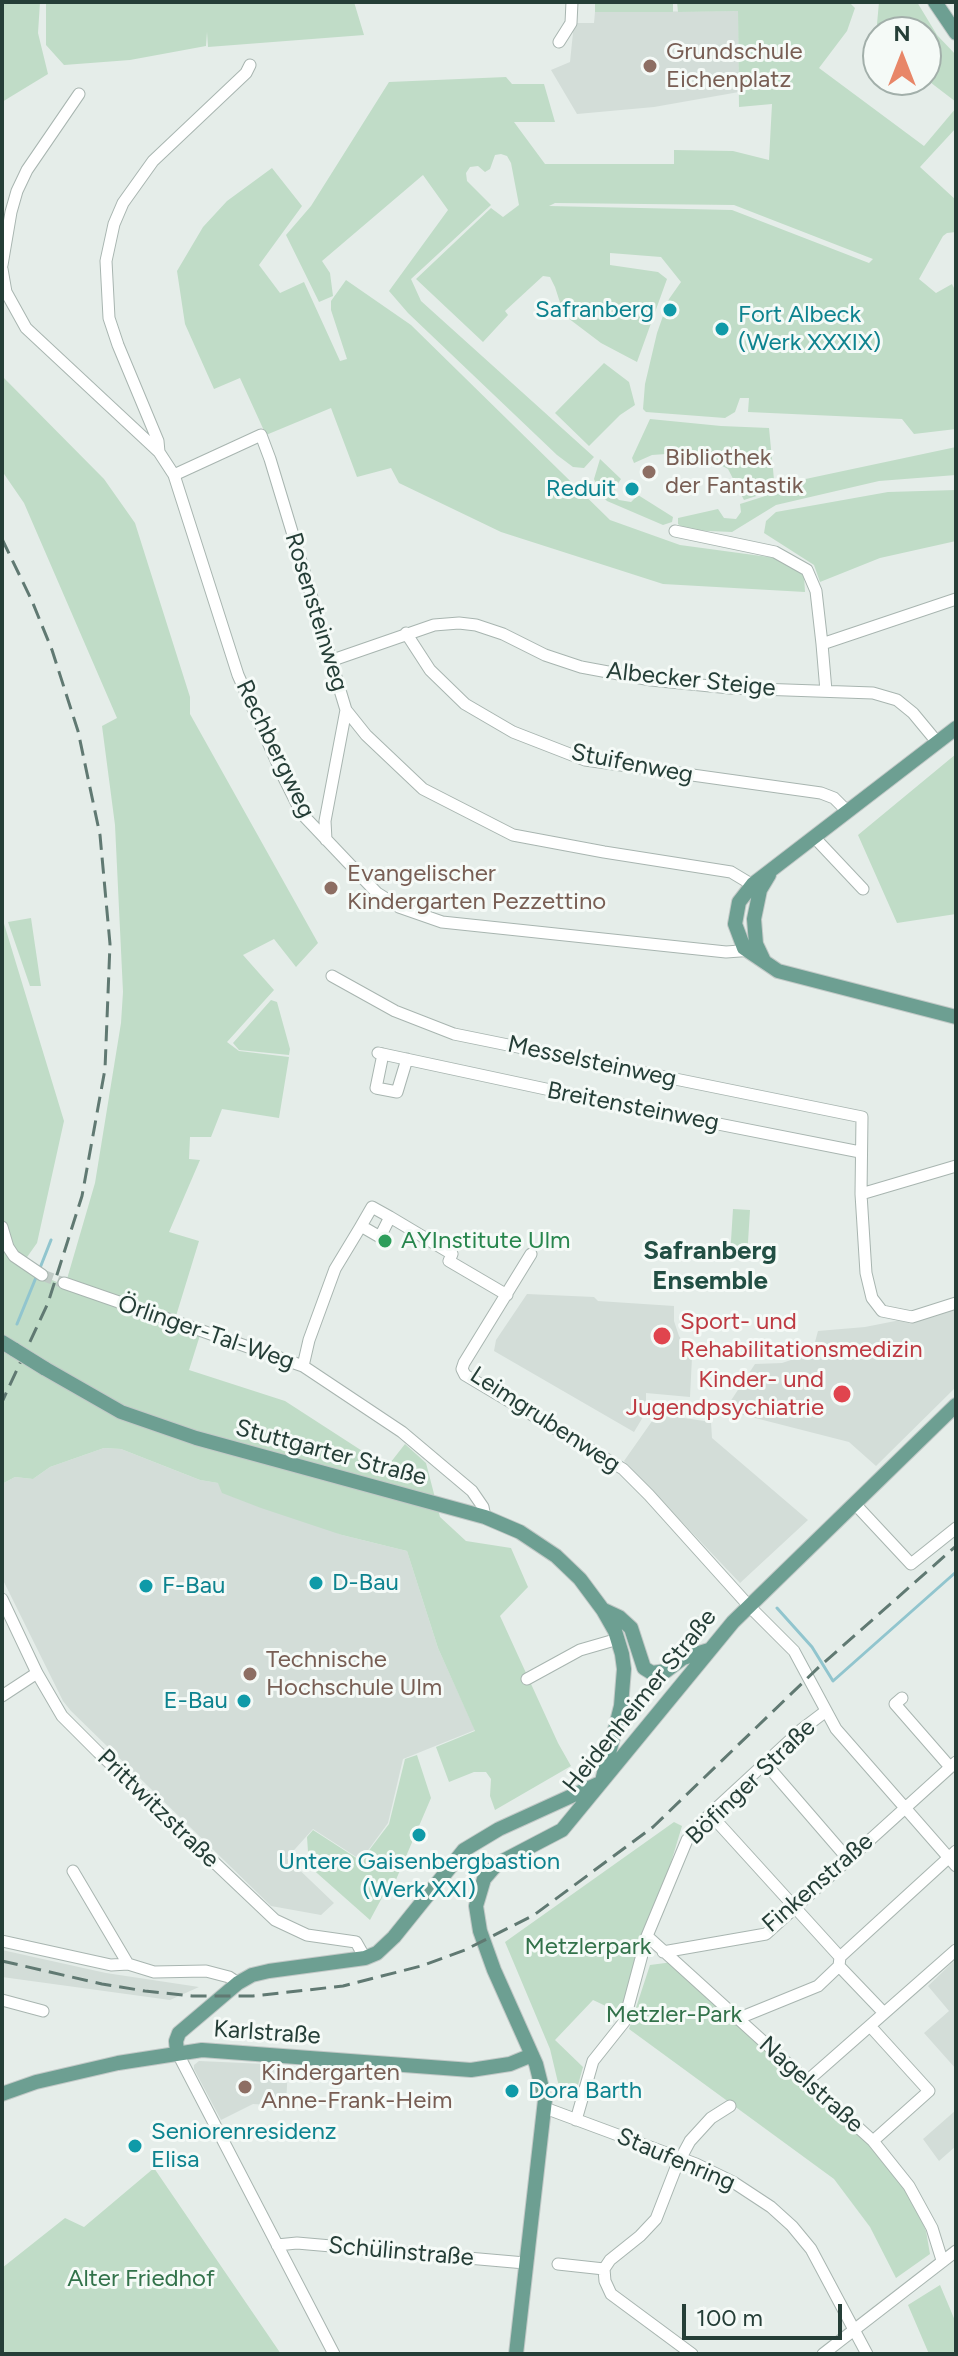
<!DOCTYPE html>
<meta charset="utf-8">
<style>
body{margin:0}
#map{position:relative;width:958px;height:2356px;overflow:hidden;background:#e5ede9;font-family:Figtree,sans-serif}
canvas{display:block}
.frame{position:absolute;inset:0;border:4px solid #253e37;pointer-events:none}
.north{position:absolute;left:862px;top:16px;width:80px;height:80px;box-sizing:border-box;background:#f5faf7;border:2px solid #a2afaa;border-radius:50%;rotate:0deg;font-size:22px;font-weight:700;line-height:32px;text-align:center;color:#253e37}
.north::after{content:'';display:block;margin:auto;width:28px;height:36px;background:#e88668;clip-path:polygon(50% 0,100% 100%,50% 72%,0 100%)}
.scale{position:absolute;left:682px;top:2304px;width:160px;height:36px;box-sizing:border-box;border:4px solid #253e37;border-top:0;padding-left:10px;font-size:24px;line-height:28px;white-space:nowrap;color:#253e37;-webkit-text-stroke:6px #f5faf7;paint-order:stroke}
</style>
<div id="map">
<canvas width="958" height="2356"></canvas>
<div class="frame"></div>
<div class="north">N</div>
<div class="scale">100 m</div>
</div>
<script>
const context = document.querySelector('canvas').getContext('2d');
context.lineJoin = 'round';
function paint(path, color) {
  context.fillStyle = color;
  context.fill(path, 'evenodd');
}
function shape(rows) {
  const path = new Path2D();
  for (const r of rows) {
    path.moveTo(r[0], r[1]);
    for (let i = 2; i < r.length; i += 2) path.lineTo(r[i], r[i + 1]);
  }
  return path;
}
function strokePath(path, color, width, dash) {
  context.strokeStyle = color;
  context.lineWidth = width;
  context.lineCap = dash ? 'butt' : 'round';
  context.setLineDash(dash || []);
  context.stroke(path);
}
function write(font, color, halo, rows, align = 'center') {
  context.font = font + ' Figtree,sans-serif';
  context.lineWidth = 6;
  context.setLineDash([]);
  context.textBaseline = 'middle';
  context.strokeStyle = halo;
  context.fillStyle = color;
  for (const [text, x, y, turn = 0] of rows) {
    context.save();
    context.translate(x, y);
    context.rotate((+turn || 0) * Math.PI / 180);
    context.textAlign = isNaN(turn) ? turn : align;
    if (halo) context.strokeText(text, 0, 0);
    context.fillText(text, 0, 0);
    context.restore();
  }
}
const built = shape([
 [738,11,739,92,654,107,577,114,551,70,570,62,574,23,594,23,595,12],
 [527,1294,594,1297,598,1301,674,1306,674,1321,679,1336,692,1357,690,1397,646,1393,646,1412,634,1432,494,1351,496,1340],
 [956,1309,956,1387,876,1466,849,1442,720,1409,730,1402,755,1364,782,1363,812,1353,818,1331,865,1327],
 [657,1414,711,1422,712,1438,808,1520,740,1583,624,1461],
 [104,1448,121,1449,200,1480,218,1483,342,1535,407,1551,438,1648,475,1730,403,1759,388,1823,361,1860,313,1829,287,1858,334,1903,321,1915,271,1906,71,1711,63,1701,2,1578,2,1484,15,1477,33,1479,50,1467],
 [2,1950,106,1973,199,1987,170,2000,2,1977],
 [956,1959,956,2069,924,2033,949,2011,928,1986],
 [199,2061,288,2065,286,2106,253,2104,221,2120,194,2069,194,2065],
 [956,2110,956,2146,939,2161,923,2139]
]);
const green = shape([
 [2,2,40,2,38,33,48,74,2,102],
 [46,2,354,2,364,35,208,47,207,32,206,46,130,60,64,65,46,45],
 [595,2,673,2,673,12,595,12],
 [677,2,849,2,855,8,847,31,819,68,924,146,956,108,956,128,920,167,956,200,956,232,947,233,943,236,919,279,936,293,952,284,956,292,956,429,914,434,902,419,748,412,749,398,740,398,735,412,725,418,646,412,643,409,645,384,657,333,669,299,681,282,661,257,610,253,610,265,658,272,667,279,637,362,601,343,564,315,555,287,550,277,543,276,505,311,508,315,483,342,416,279,491,208,503,217,519,205,511,163,507,156,501,154,495,155,490,169,485,172,478,166,470,167,466,173,467,181,491,205,411,279,421,301,594,457,584,468,573,467,557,455,408,313,389,291,448,210,423,175,322,261,330,273,333,296,319,302,286,235,311,206,389,82,506,77,512,84,544,84,555,122,514,122,545,164,674,164,674,150,733,151,769,160,772,104,739,107,738,11,678,12],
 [555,203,734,205,873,259,869,263,732,210,549,206],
 [879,2,917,2,937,35,956,55,956,102,926,79,926,32,880,32,877,24],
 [272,168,302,206,259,265,280,293,304,282,340,361,347,359,331,310,331,301,346,280,411,325,610,520,680,545,776,558,804,575,805,592,663,584,501,532,399,483,391,468,357,477,331,408,266,435,240,378,214,389,185,324,177,271,203,227,227,201],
 [604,363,629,382,635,405,620,415,589,446,555,413],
 [2,376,104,479,135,523,190,697,190,714,318,943,296,967,274,939,243,955,274,990,227,1042,239,1051,289,1057,279,1118,222,1109,211,1137,190,1137,189,1159,200,1160,169,1232,199,1241,176,1316,67,1279,95,1183,121,1023,123,992,115,825,102,726,117,718,24,503,2,471],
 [650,419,721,426,769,428,775,490,744,500,728,469,707,458,680,453,652,455,634,463,632,458],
 [956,447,956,475,879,481,776,505,732,532,686,530,678,524,678,518,718,509,724,518,736,519,741,512,740,504,781,491,782,484],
 [600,459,621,479,615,488,616,497,619,500,631,502,638,495,673,517,672,522,663,525,607,501,599,493,594,479],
 [956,490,956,541,880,558,820,582,814,565,764,533,766,521,776,512,888,492],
 [956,754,956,914,897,923,858,835],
 [2,917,64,1121,37,1243,20,1267,89,1295,201,1332,189,1370,285,1401,387,1467,405,1444,426,1463,440,1517,466,1541,511,1548,528,1587,500,1616,558,1743,571,1766,495,1810,490,1796,491,1779,486,1772,474,1772,449,1782,436,1747,475,1731,438,1648,407,1551,342,1535,261,1508,222,1493,218,1483,200,1480,121,1449,104,1448,50,1467,33,1479,15,1477,2,1484],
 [31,918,41,986,30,986,8,922],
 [271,1000,277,1002,290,1049,289,1055,239,1050,233,1043],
 [733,1209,750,1210,747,1258,730,1257],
 [417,1755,431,1798,395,1882,391,1881,370,1920,309,1866,307,1837,313,1830,361,1861,389,1824,405,1759],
 [674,1822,682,1826,625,2015,593,2000,555,2040,583,2067,575,2096,560,2091,550,2049,505,1942],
 [673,1962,873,2141,913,2199,926,2231,930,2254,896,2278,870,2227,834,2179,629,2029,650,1965],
 [154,2168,281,2354,2,2354,2,2268,65,2218,84,2227],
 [940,2285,956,2323,956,2354,929,2354,908,2305]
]);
const stream = shape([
 [40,1268,51,1240],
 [17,1324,37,1275],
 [777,1608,812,1647,833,1681,956,1572]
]);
const minorTunnel = shape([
 [42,1275,64,1283]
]);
const minor = shape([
 [559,42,571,23,572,2],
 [2,265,11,212,17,191,27,170,79,94],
 [2,269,6,292,26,328,159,452,174,475,238,675,284,778,302,814,377,893,399,907,442,922,726,952,754,950],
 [159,452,158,441,118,345,109,318,106,261,114,224,123,203,153,161,246,73,250,65],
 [174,475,261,435,270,459,346,710,366,735,423,789,513,835,604,852,731,872,756,887],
 [675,531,775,552,807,570,816,591,822,644],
 [406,633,430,670,465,704,513,732,585,760,821,793,834,798,847,811],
 [330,661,434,625,459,623,476,625,503,634,545,655,581,667,651,680,730,688,873,693,897,700,913,713,937,742],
 [826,691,822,644,956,599],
 [814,837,863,889],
 [326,840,325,821,346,710],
 [332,976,395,1011,454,1034,862,1117,861,1194,866,1273,872,1298,882,1311,912,1317,956,1303],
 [378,1053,597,1100,860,1152],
 [383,1054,376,1088,397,1092,407,1059],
 [861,1194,956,1166],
 [390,1217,380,1237,361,1226,372,1207,390,1217,452,1254,449,1261,507,1295],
 [2,1227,8,1247,14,1256,42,1275],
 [531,1254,464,1363,462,1369,465,1375,623,1469,649,1495,749,1606,794,1651,836,1729,956,1866],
 [64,1283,303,1366,402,1432,472,1491,483,1507,485,1517],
 [303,1366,309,1340,335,1269,361,1226],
 [855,1504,911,1564,956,1528],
 [2,1599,37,1673,62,1716,98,1752,275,1920,307,1935,356,1942,365,1958],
 [527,1679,580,1650,618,1639],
 [2,1696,37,1673],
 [902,1698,895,1704,950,1767],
 [765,1763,848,1859],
 [710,1814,840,1957,839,1966,884,2013],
 [73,1871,128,1964],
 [647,1936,873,2141,909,2186,932,2228,942,2260],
 [2,1941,111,1965,128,1964,154,1972,206,1971,229,1977,238,1983],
 [663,1952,766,1934,956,1762],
 [840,1957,956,1851],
 [2,2000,43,2011],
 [737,2019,818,1986,839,1966],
 [870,2026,929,2091,873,2141],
 [177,2052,334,2354],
 [806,2082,956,1950],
 [545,2108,696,2164,733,2182,771,2207,792,2226,811,2249,867,2354],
 [576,2120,593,2061,624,2022,647,1936,687,1840,710,1814,801,1730,826,1711],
 [277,2245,297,2243,525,2263],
 [558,2264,604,2269],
 [604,2269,610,2260,640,2236,656,2219,677,2165,690,2141,711,2118,730,2106],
 [604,2269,605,2281,611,2294,692,2354],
 [823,2354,956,2251]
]);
const major = shape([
 [935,2,956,33],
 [956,728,753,884,739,902,735,924,744,948,778,971,956,1017],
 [764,961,756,944,754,919,760,890,769,875],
 [2,1342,15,1350],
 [44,1368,121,1412,196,1438,485,1517,520,1532,556,1556,580,1579,603,1610,615,1631,622,1654,624,1669,621,1706,603,1777],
 [604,1610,619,1617,631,1628,644,1668,652,1673,666,1671,683,1658,709,1650],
 [177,2052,176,2041,179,2033,238,1983,252,1975,269,1971,365,1958,377,1953,394,1937,464,1850,499,1829,600,1783],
 [2,2094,36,2082,118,2063,202,2050,471,2070,510,2064,532,2055],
 [516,2354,545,2100,536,2064,494,1970,480,1931,476,1906,484,1879,497,1864,562,1830,733,1622,956,1405]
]);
const rail = shape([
 [2,539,32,601,52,650,78,731,100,835,110,944,105,1069,82,1196,48,1303,2,1402],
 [2,1961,102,1984,145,1991,192,1996,253,1996,343,1986,421,1966,465,1950,534,1915,653,1827,819,1667,956,1546]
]);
const majorBridge = shape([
 [15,1350,44,1368]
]);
const markers = [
 [650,66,8,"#8d6e63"],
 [670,310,8,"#0f9aa8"],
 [722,329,8,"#0f9aa8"],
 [649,472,8,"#8d6e63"],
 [632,489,8,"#0f9aa8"],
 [331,888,8,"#8d6e63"],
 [385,1241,8,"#2e9e5b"],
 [662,1336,10,"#e0444e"],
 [842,1394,10,"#e0444e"],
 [316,1583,8,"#0f9aa8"],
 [146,1586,8,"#0f9aa8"],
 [250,1674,8,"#8d6e63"],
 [244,1701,8,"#0f9aa8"],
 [419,1835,8,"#0f9aa8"],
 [245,2087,8,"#8d6e63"],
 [512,2091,8,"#0f9aa8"],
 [135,2146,8,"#0f9aa8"]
];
const educationNames = [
 ["Grundschule",666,52],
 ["Eichenplatz",666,80],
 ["Bibliothek",665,458],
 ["der Fantastik",665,486],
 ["Evangelischer",347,874],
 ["Kindergarten Pezzettino",347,902],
 ["Technische",266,1660],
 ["Hochschule Ulm",266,1688],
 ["Kindergarten",261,2073],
 ["Anne-Frank-Heim",261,2101]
];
const cultureNames = [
 ["Safranberg",654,310,"right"],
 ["Fort Albeck",738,315],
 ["(Werk XXXIX)",738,343],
 ["Reduit",616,489,"right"],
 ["D-Bau",332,1583],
 ["F-Bau",162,1586],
 ["E-Bau",228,1701,"right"],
 ["Untere Gaisenbergbastion",419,1862,"center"],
 ["(Werk XXI)",419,1890,"center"],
 ["Dora Barth",528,2091],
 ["Seniorenresidenz",151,2132],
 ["Elisa",151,2160]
];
const streetNames = [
 ["Rosensteinweg",316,612,73],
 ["Albecker Steige",691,680,6],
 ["Rechbergweg",275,749,64],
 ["Stuifenweg",632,764,11],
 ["Messelsteinweg",592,1062,12],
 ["Breitensteinweg",633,1107,11],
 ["Örlinger-Tal-Weg",206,1333,19],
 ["Leimgrubenweg",545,1420,33],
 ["Stuttgarter Straße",331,1453,15],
 ["Heidenheimer Straße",640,1701,-51],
 ["Böfinger Straße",751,1782,-44],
 ["Prittwitzstraße",158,1809,44],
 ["Finkenstraße",818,1883,-41],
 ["Karlstraße",267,2033,4],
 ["Nagelstraße",811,2085,42],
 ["Staufenring",676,2160,23],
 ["Schülinstraße",401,2252,5]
];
const leisureNames = [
 ["AYInstitute Ulm",401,1241]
];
const healthNames = [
 ["Sport- und",680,1322],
 ["Rehabilitationsmedizin",680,1350],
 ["Kinder- und",824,1380,"right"],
 ["Jugendpsychiatrie",824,1408,"right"]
];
const parkNames = [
 ["Metzlerpark",588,1947],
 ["Metzler-Park",674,2015],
 ["Alter Friedhof",141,2279]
];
const neighbourhoodNames = [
 ["Safranberg",710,1251],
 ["Ensemble",710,1281]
];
paint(built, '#d3ddd8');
paint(green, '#c0dcc7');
strokePath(stream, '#91c5ce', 3);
strokePath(minorTunnel, '#bfcac5', 11, [11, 5.5]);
strokePath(minor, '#a8b5b0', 13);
strokePath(major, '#c2c9c7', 16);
strokePath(minor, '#fff', 11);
strokePath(major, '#6d9f92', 14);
strokePath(rail, '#607972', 3, [16, 8]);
strokePath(majorBridge, '#c2c9c7', 16, []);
strokePath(majorBridge, '#6d9f92', 14);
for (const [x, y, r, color] of markers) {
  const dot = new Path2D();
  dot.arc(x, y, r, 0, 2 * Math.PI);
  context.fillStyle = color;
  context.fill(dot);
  strokePath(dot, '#f5faf7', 3);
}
write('24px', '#785e54', '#f5faf7', educationNames, 'left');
write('24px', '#0d838f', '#f5faf7', cultureNames, 'left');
write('24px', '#253e37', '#f5faf7', streetNames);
write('24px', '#27864d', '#f5faf7', leisureNames, 'left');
write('24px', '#be3a42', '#f5faf7', healthNames, 'left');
write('24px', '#32724a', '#f5faf7', parkNames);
write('bold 26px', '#224f44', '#f5faf7', neighbourhoodNames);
</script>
